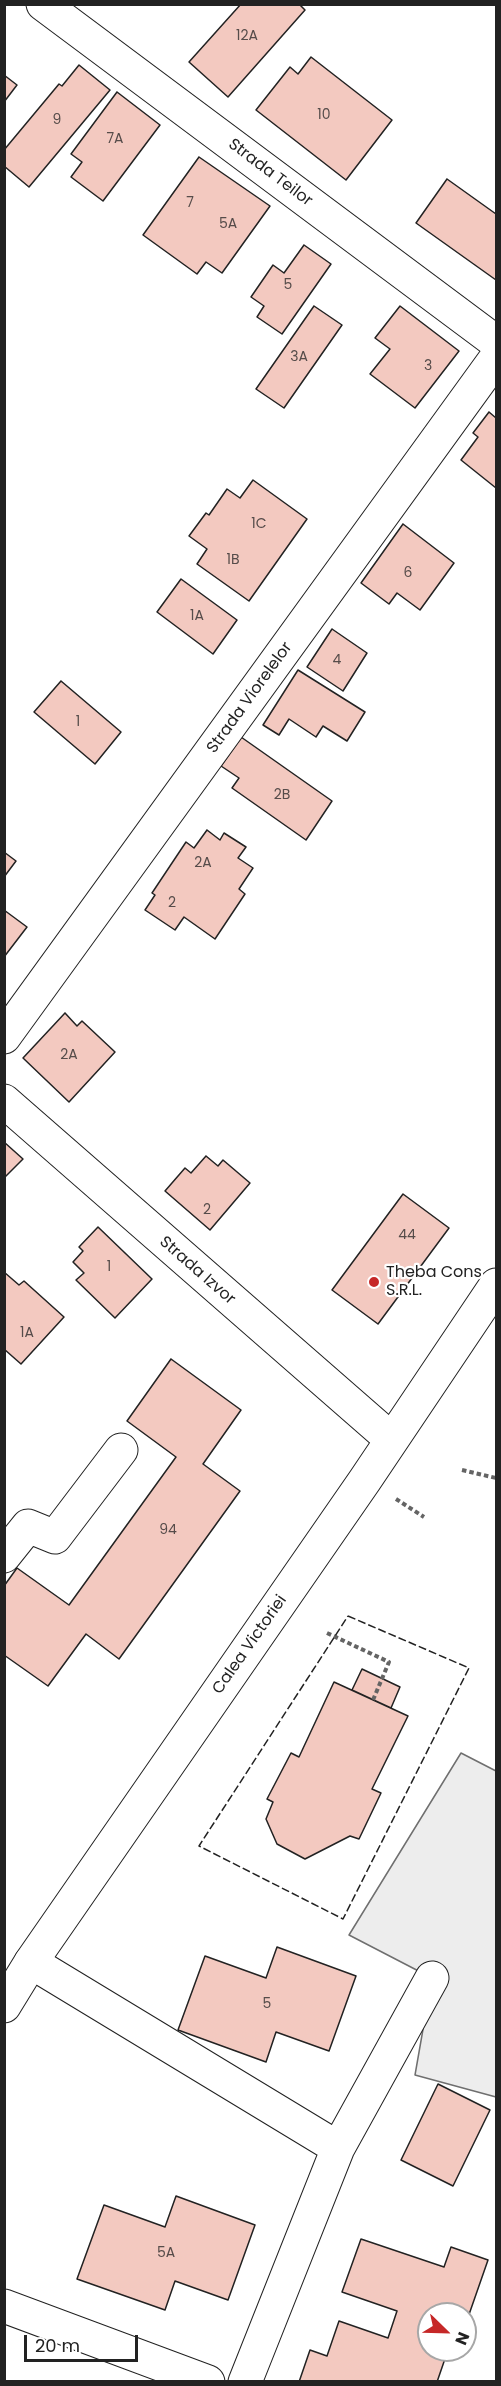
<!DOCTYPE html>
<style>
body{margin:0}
#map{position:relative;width:501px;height:2386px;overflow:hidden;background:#fff;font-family:Poppins,sans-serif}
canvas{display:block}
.frame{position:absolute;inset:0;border:6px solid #222;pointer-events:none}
.north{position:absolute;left:417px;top:2302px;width:60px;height:60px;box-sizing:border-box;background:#fff;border:2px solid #a7a7a7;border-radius:50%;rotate:113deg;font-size:16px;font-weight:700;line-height:24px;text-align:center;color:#222}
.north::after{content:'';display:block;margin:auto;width:21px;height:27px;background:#c62828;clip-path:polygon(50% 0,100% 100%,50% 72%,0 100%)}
.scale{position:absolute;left:24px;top:2335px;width:114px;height:27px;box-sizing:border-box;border:3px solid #222;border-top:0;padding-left:8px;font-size:18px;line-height:21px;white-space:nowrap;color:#222;-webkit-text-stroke:4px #fff;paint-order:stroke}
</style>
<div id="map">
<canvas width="501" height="2386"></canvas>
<div class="frame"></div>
<div class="north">N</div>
<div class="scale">20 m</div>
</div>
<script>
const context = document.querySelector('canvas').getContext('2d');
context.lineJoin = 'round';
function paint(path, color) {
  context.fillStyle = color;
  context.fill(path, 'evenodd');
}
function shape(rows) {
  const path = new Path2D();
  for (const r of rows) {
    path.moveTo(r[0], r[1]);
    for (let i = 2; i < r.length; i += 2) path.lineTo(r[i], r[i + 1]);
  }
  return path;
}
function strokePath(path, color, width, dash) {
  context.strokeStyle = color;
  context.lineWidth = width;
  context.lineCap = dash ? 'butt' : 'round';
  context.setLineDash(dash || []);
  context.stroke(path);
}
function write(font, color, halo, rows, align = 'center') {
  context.font = font + ' Poppins,sans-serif';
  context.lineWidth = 4.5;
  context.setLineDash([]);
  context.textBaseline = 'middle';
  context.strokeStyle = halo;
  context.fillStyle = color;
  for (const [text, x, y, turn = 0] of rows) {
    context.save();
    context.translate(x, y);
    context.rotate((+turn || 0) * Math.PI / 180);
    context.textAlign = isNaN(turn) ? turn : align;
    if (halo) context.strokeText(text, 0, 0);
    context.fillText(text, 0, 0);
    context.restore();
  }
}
const parking = shape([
 [461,1753,496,1771,496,2097,415,2075,432,1978,349,1935,461,1753]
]);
const building = shape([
 [241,4,299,4,305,10,228,97,189,62,241,4],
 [311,57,392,120,346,180,256,110,290,67,298,74,311,57],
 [79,65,110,90,29,187,4,166,4,150,59,84,62,86,79,65],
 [4,75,17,85,4,102,4,75],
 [117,92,160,125,103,201,71,177,82,162,71,154,117,92],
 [199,157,270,206,222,273,206,262,197,274,143,235,199,157],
 [447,179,496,214,496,280,416,223,447,179],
 [304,245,331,264,282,334,257,317,264,306,251,297,273,265,284,273,304,245],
 [314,306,342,325,284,408,256,389,314,306],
 [400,306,459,351,415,408,370,374,390,349,375,338,400,306],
 [489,412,496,418,496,488,461,460,478,437,473,433,489,412],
 [253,480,307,519,249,601,197,564,207,549,189,536,206,513,209,515,227,489,240,498,253,480],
 [403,524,454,563,420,610,397,593,389,604,361,583,403,524],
 [181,579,237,620,213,654,157,612,181,579],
 [332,629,367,653,343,691,307,667,332,629],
 [298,670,365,712,347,741,323,726,316,737,289,719,279,735,263,725,298,670],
 [61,681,121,732,95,764,34,712,61,681],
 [241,737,332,801,306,840,232,788,239,778,221,766,241,737],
 [207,830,220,840,224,833,246,847,238,858,253,868,239,889,245,894,215,939,184,917,175,930,145,910,155,895,152,893,186,842,194,848,207,830],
 [4,852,16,861,4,877,4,852],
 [4,910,27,927,4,957,4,910],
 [65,1013,77,1026,82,1021,115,1052,69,1102,23,1058,65,1013],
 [4,1142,23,1159,4,1178,4,1142],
 [206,1156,218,1166,223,1160,250,1183,210,1230,165,1191,185,1168,191,1173,206,1156],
 [403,1194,449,1228,378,1324,332,1290,403,1194],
 [98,1227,152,1279,115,1318,76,1280,84,1273,73,1262,83,1251,79,1247,98,1227],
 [4,1272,19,1285,24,1281,64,1317,21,1364,4,1349,4,1272],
 [171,1359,241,1410,203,1464,240,1491,119,1659,86,1634,48,1686,4,1655,4,1586,17,1568,69,1605,176,1457,127,1421,171,1359],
 [362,1669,400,1687,391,1708,352,1690,362,1669],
 [334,1682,408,1716,372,1789,381,1793,359,1839,350,1836,305,1859,277,1844,266,1819,273,1802,267,1799,291,1753,299,1757,334,1682],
 [277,1947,356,1976,329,2051,276,2032,266,2062,178,2030,205,1956,266,1978,277,1947],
 [438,2084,490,2110,453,2186,401,2160,438,2084],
 [176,2196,255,2225,228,2300,175,2281,165,2310,77,2279,104,2205,165,2227,176,2196],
 [361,2239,444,2267,451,2247,488,2260,465,2326,465,2314,429,2314,429,2350,448,2350,437,2382,299,2382,310,2350,327,2356,339,2321,388,2338,397,2311,342,2292,361,2239]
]);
const path = shape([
 [462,1470,496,1478],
 [396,1499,424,1517],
 [327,1633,389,1662,373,1700]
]);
const minor = shape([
 [43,4,496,342],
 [4,1037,496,358],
 [4,1101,391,1439],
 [4,1556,28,1526,55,1537,121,1450],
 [31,1962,338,2148],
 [4,2306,208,2382],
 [245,2382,338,2148,432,1978]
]);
const major = shape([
 [4,2006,31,1962,365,1480,496,1285]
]);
const fence = shape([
 [348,1616,469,1668,343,1919,199,1846,348,1616]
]);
const markers = [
 [374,1282,6,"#c62828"]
];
const numberNames = [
 ["12A",247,36],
 ["10",324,115],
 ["9",57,120],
 ["7A",115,139],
 ["7",190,203],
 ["5A",228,224],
 ["5",288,285],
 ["3A",299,357],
 ["3",428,366],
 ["1C",259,524],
 ["1B",233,560],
 ["6",408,573],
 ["1A",197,616],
 ["4",337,660],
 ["1",78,722],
 ["2B",282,795],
 ["2A",203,863],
 ["2",172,903],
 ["2A",69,1055],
 ["2",207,1210],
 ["44",407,1235],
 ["1",109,1267],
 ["1A",27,1333],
 ["94",168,1530],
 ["5",267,2004],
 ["5A",166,2253]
];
const streetNames = [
 ["Strada Teilor",270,173,37],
 ["Strada Viorelelor",250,698,-54],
 ["Strada Izvor",197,1271,41],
 ["Calea Victoriei",250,1645,-55]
];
const poiNames = [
 ["Theba Cons",386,1273],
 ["S.R.L.",386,1291]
];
paint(parking, '#ededed');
strokePath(parking, '#6f6f6f', 1.5);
paint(building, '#f3c9c0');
strokePath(building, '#222', 1.5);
strokePath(minor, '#222', 35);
strokePath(major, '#222', 35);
strokePath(path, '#646464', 4, [4.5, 3]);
strokePath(minor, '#fff', 33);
strokePath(major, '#fff', 33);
strokePath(fence, '#222', 1.5, [8, 3]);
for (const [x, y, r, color] of markers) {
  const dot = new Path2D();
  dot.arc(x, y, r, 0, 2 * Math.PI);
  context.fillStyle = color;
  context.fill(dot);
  strokePath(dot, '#fff', 2);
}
write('14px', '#564c4a', null, numberNames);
write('16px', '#222', '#fff', streetNames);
write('16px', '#222', '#fff', poiNames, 'left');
</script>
